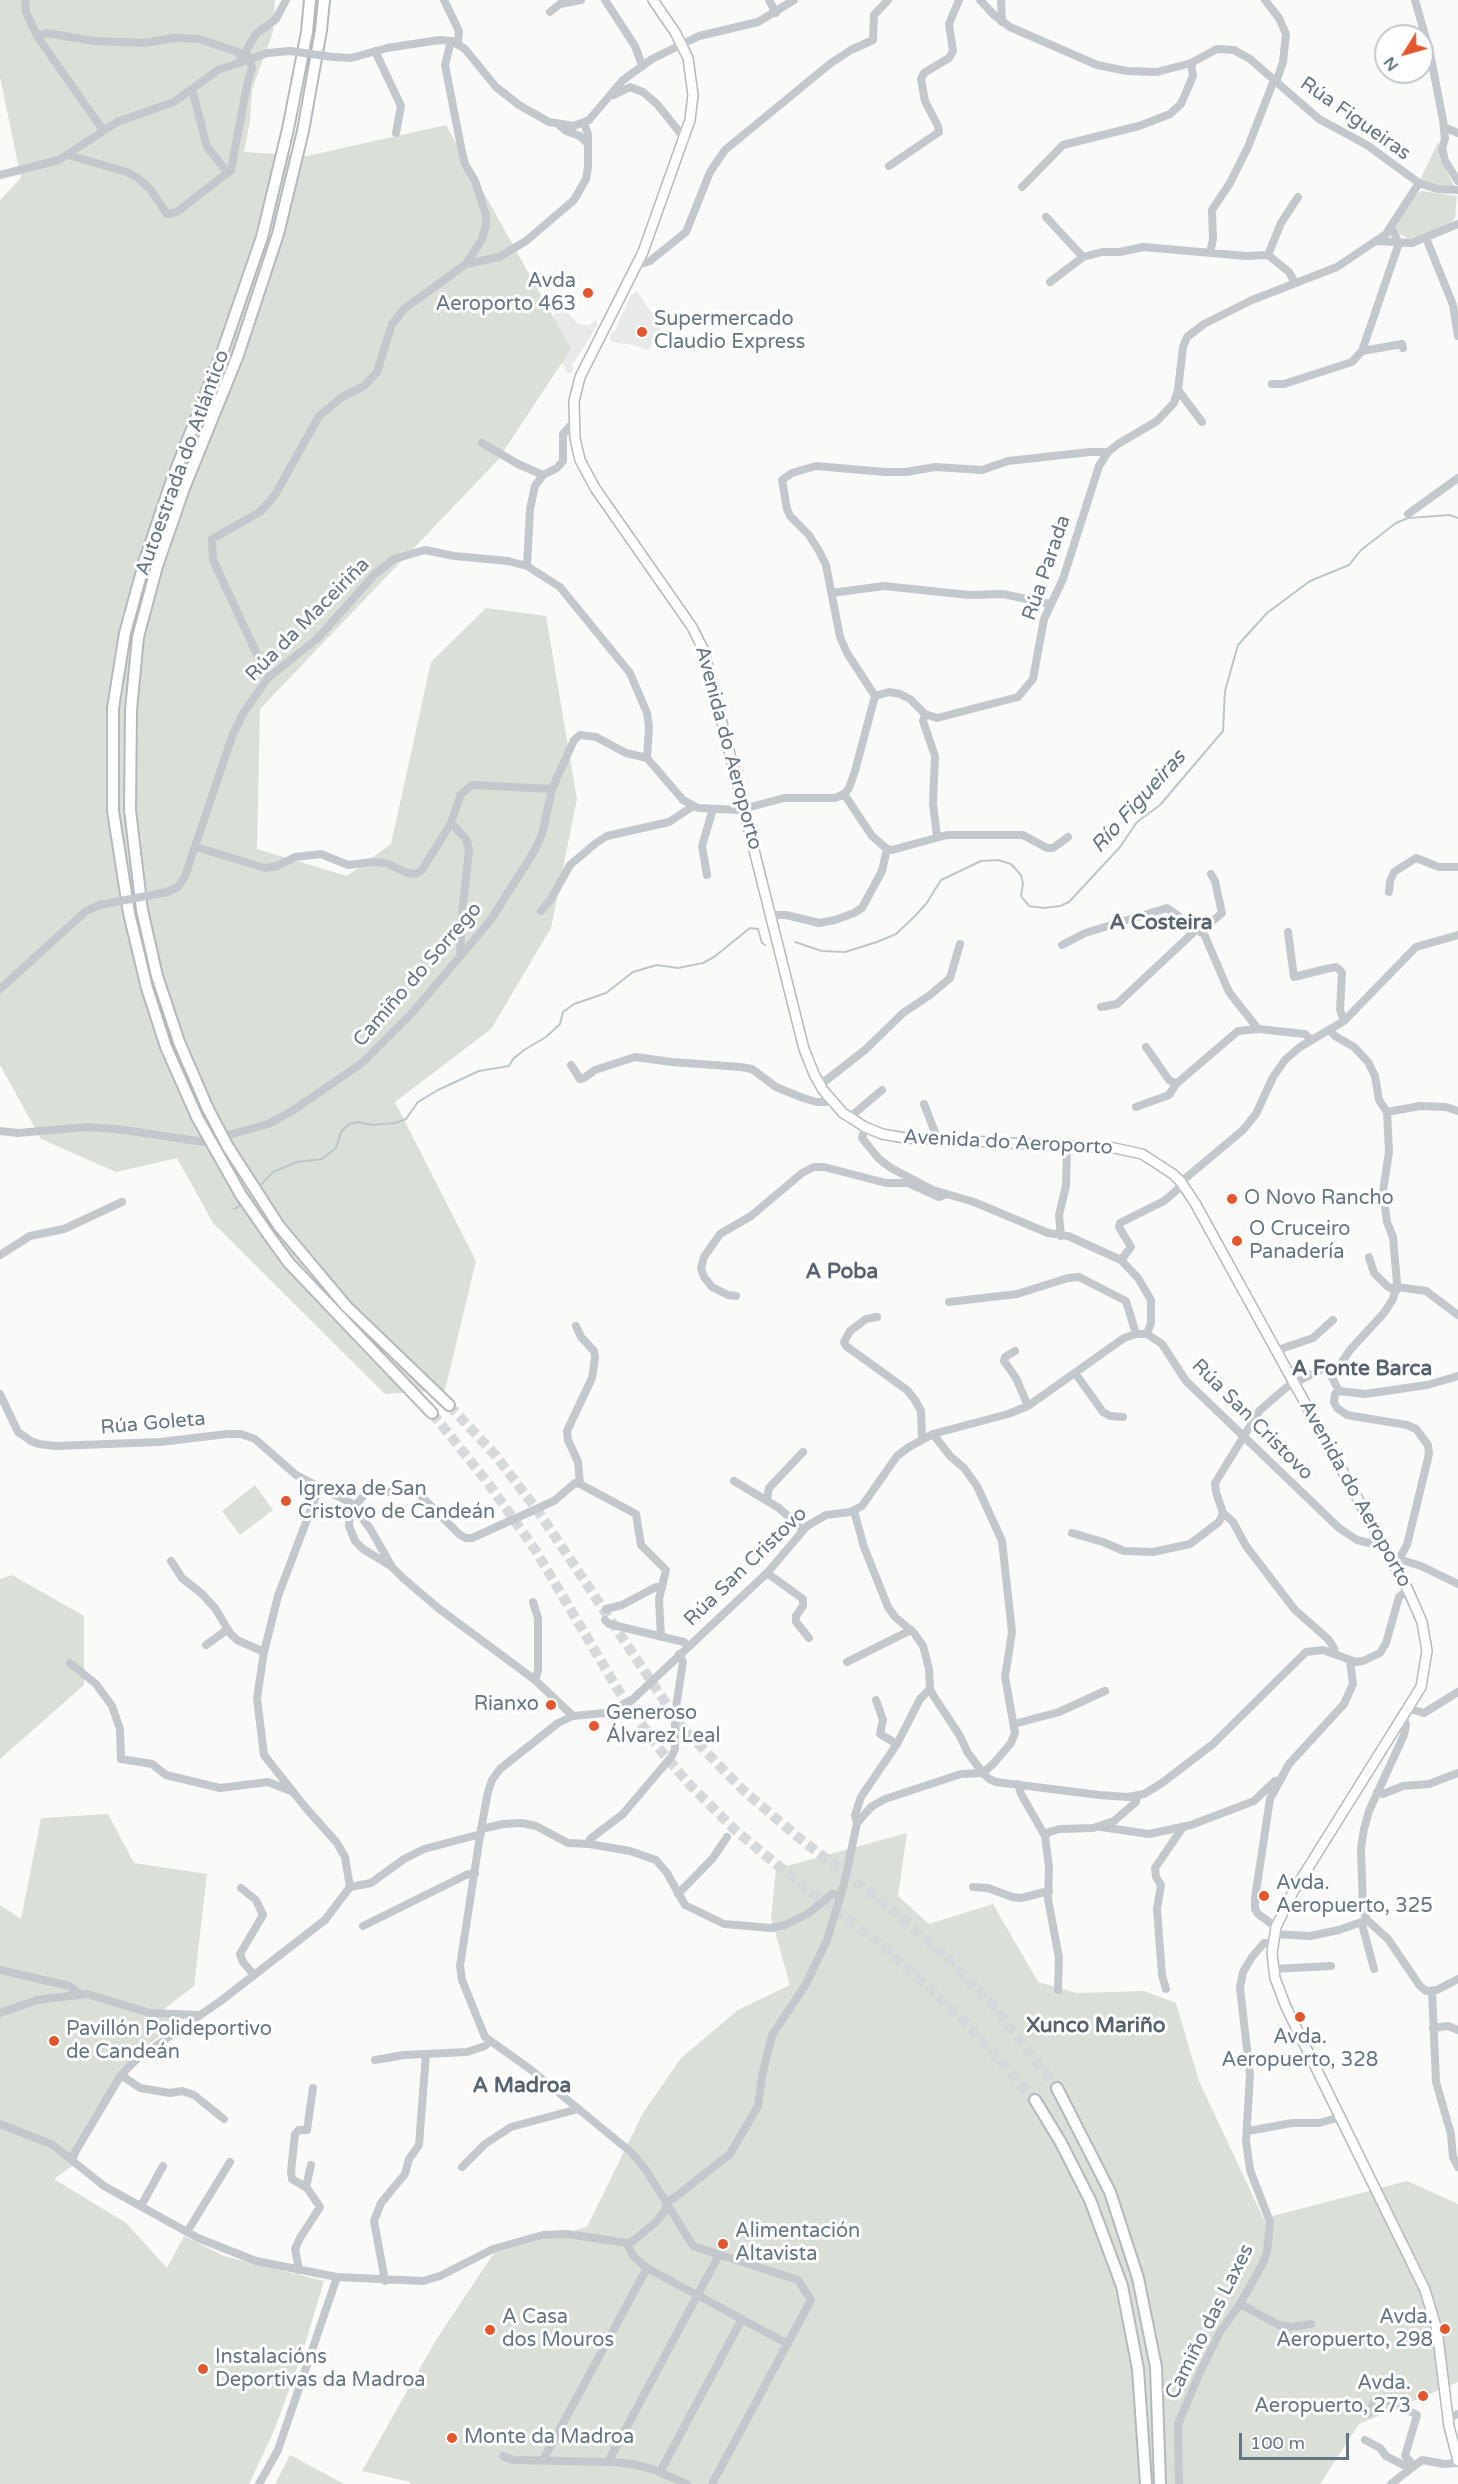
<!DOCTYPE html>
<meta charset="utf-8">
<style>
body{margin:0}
#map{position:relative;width:1458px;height:2484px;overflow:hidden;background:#fafaf8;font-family:"Varela Round",sans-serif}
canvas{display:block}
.north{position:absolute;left:1374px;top:24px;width:60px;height:60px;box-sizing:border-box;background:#fff;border:2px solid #c1c8cd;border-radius:50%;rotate:233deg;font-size:16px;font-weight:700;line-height:24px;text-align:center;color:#657683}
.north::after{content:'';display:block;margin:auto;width:21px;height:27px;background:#e4572e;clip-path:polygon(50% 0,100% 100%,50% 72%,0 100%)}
.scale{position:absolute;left:1239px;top:2433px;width:110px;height:27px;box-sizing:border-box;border:3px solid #657683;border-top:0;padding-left:8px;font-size:18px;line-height:21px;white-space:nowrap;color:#657683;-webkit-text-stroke:4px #fff;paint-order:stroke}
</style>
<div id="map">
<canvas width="1458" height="2484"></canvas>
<div class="north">N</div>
<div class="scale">100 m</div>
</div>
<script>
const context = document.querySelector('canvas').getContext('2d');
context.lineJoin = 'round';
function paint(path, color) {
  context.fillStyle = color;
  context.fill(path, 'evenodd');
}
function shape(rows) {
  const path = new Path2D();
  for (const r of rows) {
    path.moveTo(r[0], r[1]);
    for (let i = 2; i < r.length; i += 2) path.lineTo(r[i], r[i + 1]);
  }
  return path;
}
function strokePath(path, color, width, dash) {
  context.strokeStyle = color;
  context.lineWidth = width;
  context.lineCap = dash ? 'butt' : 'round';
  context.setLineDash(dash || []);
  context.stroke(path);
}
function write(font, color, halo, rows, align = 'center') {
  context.font = font + ' "Varela Round",sans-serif';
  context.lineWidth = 6;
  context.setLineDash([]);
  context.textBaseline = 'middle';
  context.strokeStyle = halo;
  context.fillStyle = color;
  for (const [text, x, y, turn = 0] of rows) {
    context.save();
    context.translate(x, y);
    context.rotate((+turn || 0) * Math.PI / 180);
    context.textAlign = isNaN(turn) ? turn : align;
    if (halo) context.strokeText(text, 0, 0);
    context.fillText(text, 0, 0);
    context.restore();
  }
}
const built = shape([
 [637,291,654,317,657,315,659,320,661,333,648,350,633,345,611,342,610,334,615,331,631,295],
 [561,305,578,324,590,325,595,320,598,324,575,361,572,362,573,371,568,374,543,330]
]);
const green = shape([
 [0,0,275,0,273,32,252,89,250,121,244,152,307,156,446,125,571,349,497,461,260,709,257,849,347,876,391,844,431,662,486,608,546,616,577,799,551,928,491,1029,395,1102,476,1261,445,1390,385,1394,213,1223,177,1158,116,1172,41,1139,0,1065,0,200,21,178,0,77],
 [1438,142,1440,159,1455,187,1435,185,1420,180],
 [1422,191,1457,196,1455,218,1449,224,1412,239,1406,238,1396,231,1396,226,1414,195],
 [255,1485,273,1510,240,1535,222,1511],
 [12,1575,84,1616,84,1685,0,1759,0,1579],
 [108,1814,134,1863,207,1874,194,1986,159,2013,185,2018,145,2047,107,2092,90,2124,76,2163,54,2179,126,2223,167,2268,184,2236,224,2256,324,2281,302,2354,274,2431,249,2484,0,2484,0,1905,21,1919,41,1818],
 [907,1833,898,1896,929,1924,993,1904,1038,1982,1077,1993,1144,1991,1176,2003,1199,2081,1266,2224,1269,2217,1407,2181,1458,2204,1458,2382,1359,2424,1320,2484,410,2484,410,2482,362,2471,436,2340,494,2253,587,2227,643,2113,681,2058,738,2010,790,1985,771,1918,776,1869],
 [290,2455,344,2484,275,2484]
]);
const stream = shape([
 [795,942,822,951,845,952,877,942,896,934,914,917,926,904,941,880,981,861,998,860,1011,864,1021,875,1023,884,1021,896,1029,906,1044,908,1060,906,1069,902,1120,847,1137,822,1160,805,1223,731,1225,691,1238,645,1267,613,1310,581,1349,565,1361,550,1396,523,1408,518,1450,515,1458,518],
 [258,1188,273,1172,297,1162,322,1159,336,1148,341,1132,349,1124,358,1122,372,1125,395,1123,406,1119,418,1102,438,1090,479,1071,509,1066,513,1059,524,1050,546,1037,560,1024,563,1012,574,1004,606,993,633,972,657,965,678,968,703,963,714,957,750,928,758,929,762,943,765,945],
 [234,1209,244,1203]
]);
const highwayTunnel = shape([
 [449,1405,496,1456,540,1514,681,1726,745,1792,798,1837,900,1916,946,1957,996,2009,1057,2088],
 [432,1413,488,1483,536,1551,618,1690,657,1746,689,1784,735,1830,815,1896,874,1939,924,1983,968,2025,1035,2100]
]);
const minor = shape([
 [25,0,26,12,37,36,103,130],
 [444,0,459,31,458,43],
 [605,0,635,46,642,65],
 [769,0,776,13],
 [980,0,994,15,1010,27,1097,65,1127,71,1157,72,1191,63,1217,49,1234,50,1250,59,1319,119,1367,145,1419,183,1437,189,1458,190],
 [1001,0,1002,22],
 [1265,0,1279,18,1286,34,1283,62,1276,82],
 [1415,0,1430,53,1443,120,1445,139,1442,148,1445,161,1458,181],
 [550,12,560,4,581,0],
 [37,36,47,33,93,41,144,43,174,38,199,39,238,52,243,61],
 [451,41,445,65,462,152,465,164,475,181,486,215,486,226,481,241,466,264],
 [375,51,401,106,396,133],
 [333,57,351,58,387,48,439,40,452,41,465,49,496,87,519,105,549,122,574,126,589,120,623,80,652,59,699,36,758,22,794,0],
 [192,89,207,147,228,173],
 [614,95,630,87,643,92,657,104,685,139],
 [560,126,566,131,580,136,588,144],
 [1444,127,1458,133],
 [68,155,127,172,138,178,150,189,167,214,177,212,231,170,247,85,252,67,246,51,256,34,276,19,286,0],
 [889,166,939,132,938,126,925,101,921,79,924,73,949,58,953,51,949,24,959,0],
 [0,175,59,160,117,122,174,102,218,70,268,53,290,51],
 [1022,187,1063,145,1139,126,1170,114,1181,104,1193,76,1191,63],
 [1046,217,1083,257],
 [1426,238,1453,305,1458,336],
 [1376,241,1412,243,1458,224],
 [1210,253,1213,239,1212,210,1230,183,1248,147,1274,80],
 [1268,255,1281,223,1298,197],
 [637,265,650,261,686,232,710,172,725,150,831,63,851,50,873,40,874,15,888,0],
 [1050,282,1083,257,1102,252,1120,252,1143,247,1246,256,1268,255,1289,272,1295,283],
 [1362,351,1402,344,1403,348],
 [1272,384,1284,384,1352,362,1362,351,1399,243,1391,227],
 [1178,390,1202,422],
 [482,443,518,464,543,475],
 [1408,514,1458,478],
 [527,566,530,509,535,486,543,475,557,468,563,461,563,434,573,423],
 [832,593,884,586,969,595,1003,594,1050,604],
 [268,678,213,560,212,539,260,512,275,495,319,416,342,397,364,386,377,372,392,324,404,309,466,264,499,257,526,241,574,200,586,179,588,167,588,134,584,123],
 [875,696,847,653,840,637,826,565,819,551,809,535,790,516,787,509,782,480,792,473,816,466,885,472,906,472,935,467,982,470,1008,461,1090,452,1108,452],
 [925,714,923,721,935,756,933,803,937,837],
 [844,794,872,836,887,849,892,850,947,835,1023,835,1047,848,1053,848,1068,837],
 [451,823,466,839,469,849,462,914,460,955],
 [196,847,265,868,277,866,295,857,321,854,348,865,372,862,386,863,407,873,416,874,422,870,451,823,461,794,472,785,552,789,574,740,580,735,596,737,626,753,647,758],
 [707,875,702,846,713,809],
 [167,892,178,887,185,876,233,734,244,712,268,678,318,638,375,574,394,559,425,550,454,556,508,561,527,566,560,587,630,673,647,713,649,727,647,758,683,800,698,808,739,810,784,798,835,798,844,794,849,788,855,771,875,696,889,692,900,694,910,699,925,714,937,718,1018,697,1033,679,1044,619,1063,579,1099,466,1108,452,1118,444,1157,421,1174,403,1178,390,1183,347,1187,337,1204,324,1252,300,1337,267,1386,234,1419,183],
 [1389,892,1390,881,1394,872,1416,858,1439,867,1458,867],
 [541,911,551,899,570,865,596,843,607,836,669,822,692,807],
 [771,915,786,915,819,923,835,920,854,913,862,908,882,871,887,849],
 [1200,932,1222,913,1215,881,1211,874],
 [1288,932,1294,977,1326,969,1336,967,1339,969,1342,973,1340,1010,1344,1021],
 [1062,945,1085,933,1167,908,1204,934,1229,992,1258,1029,1305,1034,1311,1040],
 [0,989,86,911,100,905],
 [1101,1007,1117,1004,1196,930],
 [1330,1030,1335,1036,1354,1047,1368,1062,1375,1076,1379,1100,1387,1112,1389,1152,1383,1191,1387,1222,1393,1237,1397,1283,1393,1299,1384,1313,1350,1350,1332,1377],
 [1146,1047,1169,1080,1176,1084,1238,1031,1258,1029],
 [571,1065,580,1079,584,1078,595,1070,635,1057,672,1062,741,1067,752,1069,776,1087,803,1098,817,1102,826,1102,830,1099],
 [820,1085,865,1050,903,1013,930,995,950,978,960,944],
 [924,1104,938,1140],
 [1136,1107,1169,1095,1176,1084],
 [1387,1112,1420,1106,1446,1107,1458,1111],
 [849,1118,882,1090],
 [865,1127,862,1138,879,1159,891,1168,933,1190,974,1202,1048,1233,1068,1236,1121,1260],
 [0,1131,18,1133,87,1127,117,1129,204,1142,268,1124,292,1111,362,1063,412,1013,490,921,535,850,542,834,552,789],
 [1061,1236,1059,1215,1066,1186,1067,1146],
 [0,1255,30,1236,64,1229,122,1202],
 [1369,1257,1374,1273,1387,1286,1396,1291],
 [1397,1287,1426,1291,1458,1315],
 [736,1296,728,1295,712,1287,704,1277,701,1268,704,1257,720,1234,751,1216,802,1173,814,1167,824,1167,886,1183,908,1183,939,1197,947,1194],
 [949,1302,1017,1294,1068,1278,1079,1277,1126,1301,1136,1334],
 [877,1317,866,1319,850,1331,844,1342,846,1346,907,1390,915,1400,921,1411,922,1439],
 [576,1326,581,1337,594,1351,595,1358,592,1378,567,1431,568,1440,578,1462,580,1484],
 [1147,1334,1151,1323,1151,1300,1138,1278,1121,1260,1131,1247,1119,1227,1120,1223,1164,1201,1178,1189,1181,1182,1243,1130,1256,1114,1273,1077,1285,1060,1300,1047,1344,1021,1416,947,1458,935],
 [1015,1351,1005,1357,1004,1361,1016,1378,1028,1406],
 [1275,1351,1313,1338,1333,1320],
 [1075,1373,1103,1412,1110,1416,1123,1417],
 [1339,1391,1335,1394,1334,1402,1337,1408,1347,1415,1407,1425,1416,1429,1428,1445,1429,1454,1407,1545,1399,1559,1393,1563],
 [1339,1391,1365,1394,1427,1385,1458,1376],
 [0,1394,18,1432,31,1441,39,1444,55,1446,160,1442,227,1434,241,1434,255,1439,296,1475,351,1503,371,1530,392,1567,403,1578,438,1608,535,1680,573,1716],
 [734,1481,779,1508,803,1530],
 [319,1488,278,1596,264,1652,257,1698,264,1755,305,1807,337,1843,345,1857,350,1887],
 [767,1500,769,1488,803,1452],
 [854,1511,864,1547,888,1607,895,1617,914,1633,923,1646,929,1669,930,1689,933,1695,960,1736,968,1753,983,1773,989,1779,996,1782,1099,1795,1128,1797,1144,1794,1162,1783,1213,1744,1306,1652,1323,1650,1356,1662,1363,1661,1380,1653,1386,1643,1399,1597,1408,1590],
 [1072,1533,1103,1542,1124,1551,1153,1552,1190,1544,1219,1522,1223,1513],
 [1399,1559,1421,1566,1458,1584],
 [171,1561,182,1578,201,1593,215,1608,230,1633,237,1640,264,1652],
 [391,1566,363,1549,355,1541,349,1526,350,1513,367,1491,418,1493,460,1535,466,1538,472,1538,554,1501,575,1483,580,1484,636,1514,641,1545,666,1570,659,1599,661,1637],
 [767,1573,803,1599,803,1606,796,1616,796,1622,809,1638],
 [533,1602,538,1618,538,1671,535,1680],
 [606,1609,622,1605,656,1587,662,1588],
 [605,1620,609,1624,684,1642,688,1646],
 [206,1645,228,1629],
 [1335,1654,1334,1648,1328,1639,1295,1610,1246,1546,1233,1522,1223,1513,1216,1492,1215,1483,1260,1410,1287,1387,1322,1369,1328,1370,1339,1391],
 [847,1662,911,1630],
 [70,1663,96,1684,112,1706,120,1729,121,1759,152,1764,166,1775,220,1788,268,1782,291,1791],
 [876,1700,883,1720,880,1734,897,1744],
 [1410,1709,1424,1713,1458,1692],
 [1404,1717,1406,1725,1404,1735,1369,1811,1364,1829,1361,1848,1363,1910,1367,1920,1388,1939,1420,1986,1426,1991,1437,1990,1458,1979],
 [1014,1724,1059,1712,1105,1691],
 [1018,1784,1021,1794,1045,1836,1049,1867,1048,1899,1059,1958,1058,1990],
 [1377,1792,1383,1794,1403,1786,1429,1784,1458,1773],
 [857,1823,871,1807,885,1799,961,1774,983,1773,994,1763,1011,1743,1015,1733,1005,1677,1012,1632,1002,1541,977,1486,964,1468,950,1456,933,1434],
 [1101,1827,1149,1834,1191,1825,1254,1801,1275,1781],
 [481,1829,503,1824,522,1823,536,1826,568,1843,589,1844,590,1839,623,1814,672,1756,675,1749,675,1713,683,1662,679,1654],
 [1045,1836,1049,1832,1060,1829,1093,1828,1114,1821,1136,1802,1137,1796],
 [589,1844,630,1851,656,1860,667,1873,685,1905,724,1924,771,1928,785,1925,809,1913,832,1894,840,1896],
 [350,1887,371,1883,404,1859,424,1849,481,1834],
 [973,1887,988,1888,1012,1897,1021,1898,1049,1891],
 [241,1888,256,1900,263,1915,240,1954,243,1962,254,1975],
 [678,1894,713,1858,727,1837],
 [1362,1924,1374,1969],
 [363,1926,466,1875,475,1873],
 [1276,1927,1258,1914,1255,1909,1255,1898,1270,1799,1289,1764,1344,1704,1353,1684,1350,1661],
 [1274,1934,1310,1936,1339,1930,1367,1920],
 [1273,1969,1331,1966],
 [0,1970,69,1986,80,1994],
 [1166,1989,1162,1975,1157,1909,1161,1885,1156,1877,1155,1868,1183,1827],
 [1432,1991,1436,2082,1451,2134,1453,2157,1458,2167],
 [0,2013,37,2000,87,1994,150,2013,199,2015],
 [1433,2028,1448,2026,1458,2030],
 [375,2060,404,2055,467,2052,485,2046,490,2041],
 [121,2075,140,2088,170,2093,182,2091,194,2095,224,2119],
 [0,2124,53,2145,104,2186,198,2238,256,2261,337,2277,423,2281,440,2276,493,2249,543,2235,567,2234,627,2243,633,2241,657,2221,666,2209,666,2202,646,2170,632,2153,530,2069,485,2037,462,1980,460,1966,481,1829,488,1792,492,1780,500,1769,558,1723,573,1716,605,1713,632,1700,767,1573,807,1526,826,1515,850,1512,862,1506,897,1456,909,1447,933,1434,1008,1414,1028,1406,1124,1338,1136,1334,1147,1334,1162,1344,1186,1381,1339,1528,1357,1540,1369,1543,1380,1539],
 [1248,2131,1292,2123,1319,2123,1341,2117],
 [71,2159,121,2075,137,2059,222,2000,325,1920,350,1887],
 [462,2167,485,2144,511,2127,578,2109],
 [306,2187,311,2165],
 [141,2206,163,2166],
 [187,2232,230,2162],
 [627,2243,633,2256,647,2268,788,2344],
 [299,2270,295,2249,300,2238,320,2207,307,2188,292,2179,291,2171,295,2134,299,2130,307,2130,313,2088],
 [385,2281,374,2221,381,2203,405,2174,409,2159,419,2145,426,2054],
 [1240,2304,1279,2325,1291,2327,1311,2324],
 [1368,2414,1375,2401,1390,2401,1417,2415,1405,2456,1413,2465],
 [1448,2418,1458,2414],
 [1365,2440,1380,2448,1386,2456,1409,2468],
 [503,2456,513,2460,613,2462,632,2464,652,2469,687,2484],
 [543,2460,647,2268],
 [608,2462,719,2255],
 [660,2472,742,2319],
 [259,2484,278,2450,337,2277],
 [712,2484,811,2300,798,2280,693,2246,666,2202,674,2198,730,2154,758,2106,762,2076,772,2035,806,1984,827,1940,844,1884,857,1823,855,1815,861,1797,897,1744,920,1699,930,1689],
 [1179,2484,1178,2424,1201,2370,1220,2332,1240,2304,1262,2265,1267,2252,1270,2222,1250,2170,1246,2141,1250,2075,1240,1988,1243,1972,1252,1957,1264,1943,1273,1943],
 [1391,2484,1422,2460,1444,2464,1458,2463]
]);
const major = shape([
 [653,0,675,32,688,58,693,95,690,120,643,252,580,377,574,401,575,438,580,460,595,488,692,627,704,651,804,1049,814,1074,823,1090,843,1113,865,1127,882,1134,905,1138,1114,1148,1142,1154,1173,1174,1181,1182,1195,1203,1408,1590,1422,1622,1427,1651,1421,1687,1293,1892,1276,1927,1272,1953,1275,1978,1286,2007,1425,2290,1437,2330,1449,2426,1458,2461]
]);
const highway = shape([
 [208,1109,179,1042,157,976,142,910,130,810,131,710,138,637,157,566,184,488,238,355,278,234,303,131,321,30,324,0],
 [197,1117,166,1047,147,988,129,913,113,811,113,708,125,633,145,560,172,480,223,350,262,237,288,129,307,32,310,0],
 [279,1226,346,1306,449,1405],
 [268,1234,289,1263,432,1413],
 [1057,2088,1110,2192,1138,2278,1156,2367,1160,2484],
 [1035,2100,1060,2141,1090,2200,1122,2286,1138,2369,1146,2484]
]);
const minorBridge = shape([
 [290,51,333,57],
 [100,905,167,892]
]);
const highwayBridge = shape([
 [208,1109,228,1147,279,1226],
 [197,1117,241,1195,268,1234]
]);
const markers = [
 [588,293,6,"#e4572e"],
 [642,332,6,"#e4572e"],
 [1232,1199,6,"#e4572e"],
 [1237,1241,6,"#e4572e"],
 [286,1501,6,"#e4572e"],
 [551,1705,6,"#e4572e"],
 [594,1726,6,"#e4572e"],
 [1264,1896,6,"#e4572e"],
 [1300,2017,6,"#e4572e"],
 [54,2041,6,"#e4572e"],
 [723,2244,6,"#e4572e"],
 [1445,2329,6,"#e4572e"],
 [490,2330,6,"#e4572e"],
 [203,2369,6,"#e4572e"],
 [1423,2396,6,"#e4572e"],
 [452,2438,6,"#e4572e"]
];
const streetNames = [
 ["Rúa Figueiras",1355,119,35],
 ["Autoestrada do Atlántico",183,463,-70],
 ["Rúa Parada",1047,568,-71],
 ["Rúa da Maceiriña",308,620,-45],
 ["Avenida do Aeroporto",728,748,75],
 ["Camiño do Sorrego",418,975,-49],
 ["Avenida do Aeroporto",1008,1143,3],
 ["Rúa San Cristovo",1252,1420,45],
 ["Rúa Goleta",153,1424,-5],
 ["Avenida do Aeroporto",1355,1494,61],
 ["Rúa San Cristovo",746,1567,-44],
 ["Camiño das Laxes",1210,2322,-63]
];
const poiNames = [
 ["Avda",576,282,"right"],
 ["Aeroporto 463",576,305,"right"],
 ["Supermercado",654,320],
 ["Claudio Express",654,343],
 ["O Novo Rancho",1244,1199],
 ["O Cruceiro",1249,1230],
 ["Panadería",1249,1253],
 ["Igrexa de San",298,1490],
 ["Cristovo de Candeán",298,1513],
 ["Rianxo",539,1705,"right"],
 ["Generoso",606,1714],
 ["Álvarez Leal",606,1737],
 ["Avda.",1276,1884],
 ["Aeropuerto, 325",1276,1907],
 ["Pavillón Polideportivo",66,2030],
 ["de Candeán",66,2053],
 ["Avda.",1300,2038,"center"],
 ["Aeropuerto, 328",1300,2061,"center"],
 ["Alimentación",735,2232],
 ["Altavista",735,2255],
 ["A Casa",502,2318],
 ["dos Mouros",502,2341],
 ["Avda.",1433,2318,"right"],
 ["Aeropuerto, 298",1433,2341,"right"],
 ["Instalacións",215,2358],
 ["Deportivas da Madroa",215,2381],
 ["Avda.",1411,2384,"right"],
 ["Aeropuerto, 273",1411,2407,"right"],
 ["Monte da Madroa",464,2438]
];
const waterNames = [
 ["Río Figueiras",1139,802,-48]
];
const neighbourhoodNames = [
 ["A Costeira",1161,923],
 ["A Poba",842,1272],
 ["A Fonte Barca",1362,1369],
 ["Xunco Mariño",1096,2026],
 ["A Madroa",522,2086]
];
paint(built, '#e8e9e9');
paint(green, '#dadfd7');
strokePath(stream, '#bbc7cb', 2);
strokePath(highwayTunnel, '#d5d9db', 10, [10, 5]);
strokePath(major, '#b5babe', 12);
strokePath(highway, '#b4b9bd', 14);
strokePath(minor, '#c3c8cc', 8);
strokePath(major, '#fff', 9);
strokePath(highway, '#fff', 10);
strokePath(highwayBridge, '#b4b9bd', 14, []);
strokePath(minorBridge, '#c3c8cc', 8);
strokePath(highwayBridge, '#fff', 10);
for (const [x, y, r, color] of markers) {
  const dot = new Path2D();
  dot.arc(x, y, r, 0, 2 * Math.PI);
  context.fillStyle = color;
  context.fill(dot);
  strokePath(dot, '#fff', 2);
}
write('20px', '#657683', '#fff', streetNames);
write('20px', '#657683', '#fff', poiNames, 'left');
write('italic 21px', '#60757c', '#fff', waterNames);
write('bold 21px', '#57646e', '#fff', neighbourhoodNames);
</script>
